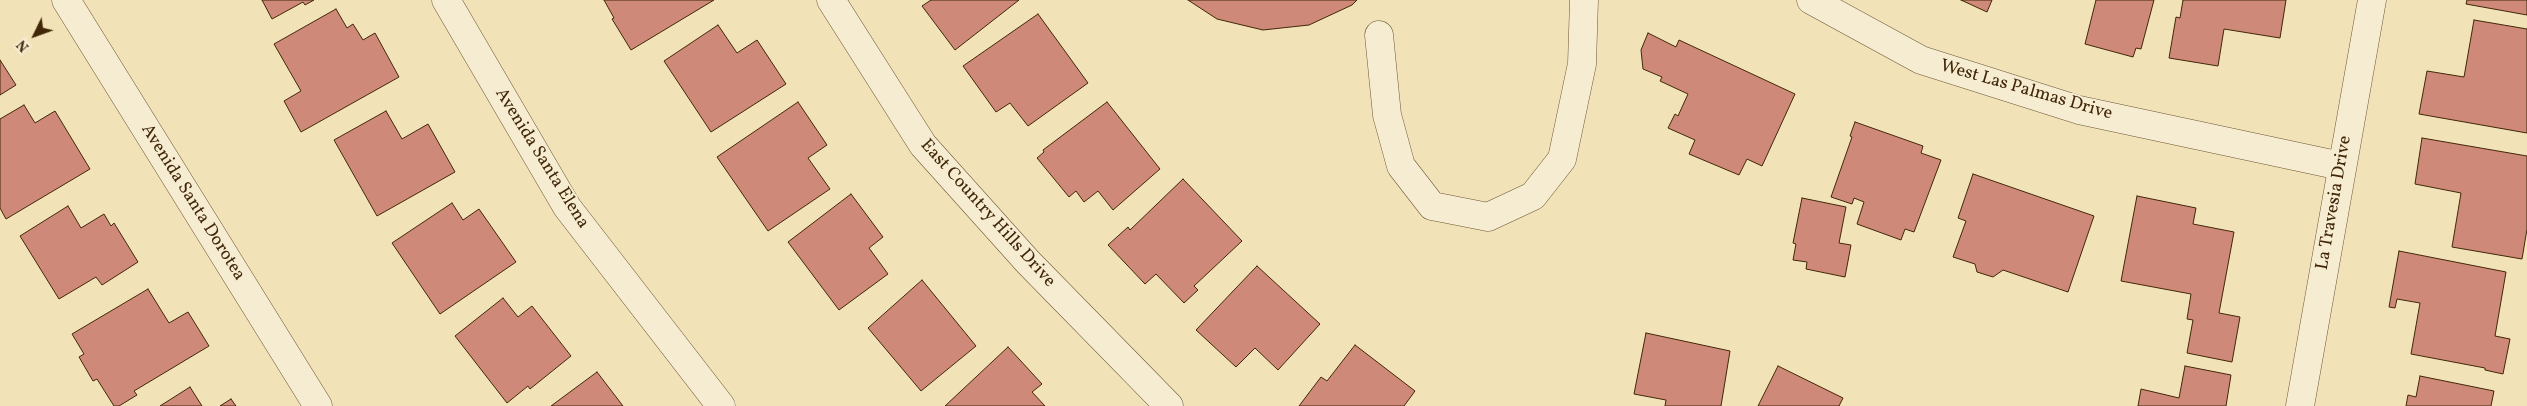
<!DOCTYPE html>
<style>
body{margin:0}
#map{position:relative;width:2527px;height:406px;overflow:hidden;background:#f1e2b8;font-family:Vollkorn,serif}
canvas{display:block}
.north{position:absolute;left:10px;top:10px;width:50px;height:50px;-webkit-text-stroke:4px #f6ecd1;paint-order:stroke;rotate:228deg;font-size:14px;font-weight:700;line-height:20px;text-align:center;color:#412708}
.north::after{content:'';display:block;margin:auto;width:18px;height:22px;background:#412708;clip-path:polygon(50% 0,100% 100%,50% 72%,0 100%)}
</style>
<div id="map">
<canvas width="2527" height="406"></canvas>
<div class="north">N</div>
</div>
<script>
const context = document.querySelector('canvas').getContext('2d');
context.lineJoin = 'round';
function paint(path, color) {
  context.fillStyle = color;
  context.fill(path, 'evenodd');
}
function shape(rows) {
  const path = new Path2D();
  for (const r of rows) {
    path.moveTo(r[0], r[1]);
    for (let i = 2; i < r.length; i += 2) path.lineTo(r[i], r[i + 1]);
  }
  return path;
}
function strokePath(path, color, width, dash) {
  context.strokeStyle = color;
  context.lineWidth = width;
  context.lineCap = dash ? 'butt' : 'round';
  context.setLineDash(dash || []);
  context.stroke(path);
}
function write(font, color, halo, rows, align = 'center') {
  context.font = font + ' Vollkorn,serif';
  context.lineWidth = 4;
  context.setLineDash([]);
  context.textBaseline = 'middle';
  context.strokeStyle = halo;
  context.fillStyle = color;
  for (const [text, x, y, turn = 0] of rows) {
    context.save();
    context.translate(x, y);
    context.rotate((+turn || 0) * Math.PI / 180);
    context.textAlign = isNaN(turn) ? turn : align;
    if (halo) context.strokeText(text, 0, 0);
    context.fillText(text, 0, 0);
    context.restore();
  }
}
const building = shape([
 [262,0,314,0,305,5,303,2,272,19,262,0],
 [604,0,714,0,631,50,612,19,614,18,604,0],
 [931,0,1019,0,955,50,922,6,931,0],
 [1188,0,1357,0,1352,5,1309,25,1263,30,1217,19,1188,0],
 [1961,0,1992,0,1987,12,1961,0],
 [2096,0,2154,0,2141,49,2136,48,2133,57,2085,44,2096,0],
 [2183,0,2286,0,2280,38,2224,29,2218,66,2169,58,2176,17,2180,18,2183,0],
 [2467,0,2527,0,2527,15,2466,4,2467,0],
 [336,9,347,28,353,24,363,40,375,33,399,77,301,132,284,101,301,91,274,44,336,9],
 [1038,14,1088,83,1028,126,1010,103,996,112,963,66,1038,14],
 [2474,20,2527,29,2527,133,2419,114,2427,71,2464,77,2474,20],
 [718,25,737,53,757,40,786,84,711,132,664,61,718,25],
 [1648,33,1676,47,1679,40,1795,94,1762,166,1747,159,1739,175,1689,154,1695,140,1668,128,1675,114,1678,116,1688,94,1660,81,1662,77,1643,69,1641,50,1648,33],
 [0,60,16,85,0,95,0,60],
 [798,102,827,145,808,158,830,189,768,231,717,157,798,102],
 [1107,102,1160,169,1113,210,1098,191,1084,202,1076,191,1069,197,1037,158,1044,152,1043,150,1107,102],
 [24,105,35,123,55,111,90,169,6,219,0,208,0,119,24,105],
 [386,111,402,139,428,124,455,172,377,216,334,140,386,111],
 [1855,122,1923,146,1921,153,1941,160,1914,232,1905,229,1901,240,1857,224,1864,202,1854,198,1852,204,1831,197,1852,137,1850,136,1855,122],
 [2422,138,2527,156,2527,229,2522,259,2452,247,2461,193,2415,184,2422,138],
 [1973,174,2094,216,2068,292,2003,270,1993,277,1977,272,1975,264,1953,257,1966,221,1958,218,1973,174],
 [1183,179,1242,241,1194,286,1198,290,1184,303,1156,274,1145,284,1108,245,1128,227,1130,230,1183,179],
 [851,194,883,237,869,248,888,274,839,310,788,242,851,194],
 [2137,196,2196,208,2193,224,2234,232,2219,313,2240,317,2232,362,2187,353,2193,320,2187,319,2191,294,2121,281,2137,196],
 [1802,198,1846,207,1839,243,1851,245,1845,277,1806,269,1807,262,1793,260,1796,244,1793,243,1802,198],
 [452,203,463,220,479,209,516,262,440,314,392,243,452,203],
 [68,206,81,228,104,214,111,226,114,223,138,262,102,285,96,277,59,299,20,236,68,206],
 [2399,251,2506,272,2495,336,2510,339,2503,374,2485,370,2485,368,2411,354,2420,303,2397,299,2395,308,2389,307,2399,251],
 [1257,266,1320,324,1278,370,1255,348,1236,367,1196,330,1257,266],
 [922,280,976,346,921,391,868,328,922,280],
 [148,289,169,323,188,312,209,346,134,391,137,395,119,406,114,406,97,379,93,381,79,357,84,354,72,334,148,289],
 [503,298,518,317,532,306,571,356,530,389,528,386,507,403,455,336,503,298],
 [1646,333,1730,351,1721,406,1665,406,1666,400,1634,394,1646,333],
 [1355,345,1415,391,1404,406,1299,406,1321,377,1327,381,1355,345],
 [1008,347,1042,384,1032,392,1045,406,945,406,1008,347],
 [1778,366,1843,398,1839,406,1758,406,1778,366],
 [2185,366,2231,375,2226,406,2138,406,2141,389,2179,398,2185,366],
 [597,372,623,406,551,406,597,372],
 [2420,376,2494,391,2491,406,2406,406,2408,395,2416,397,2420,376],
 [190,387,202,406,160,406,190,387],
 [231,399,236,406,220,406,231,399]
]);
const minor = shape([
 [66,0,318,406],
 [446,0,567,207,721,406],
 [831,0,923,145,1028,262,1169,406],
 [1811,0,1921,60,2079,110,2341,166],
 [1379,35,1387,115,1401,166,1432,206,1488,217,1533,196,1562,159,1582,64,1584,0],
 [2300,406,2372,0]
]);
const streetNames = [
 ["West Las Palmas Drive",2026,91,16],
 ["Avenida Santa Elena",541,159,58],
 ["Avenida Santa Dorotea",192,203,58],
 ["La Travesia Drive",2335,203,-80],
 ["East Country Hills Drive",987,214,48]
];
paint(building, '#cf8978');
strokePath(building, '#412708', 1);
strokePath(minor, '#6d5634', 29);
strokePath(minor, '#f6ecd1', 28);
write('18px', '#412708', '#f6ecd1', streetNames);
</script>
